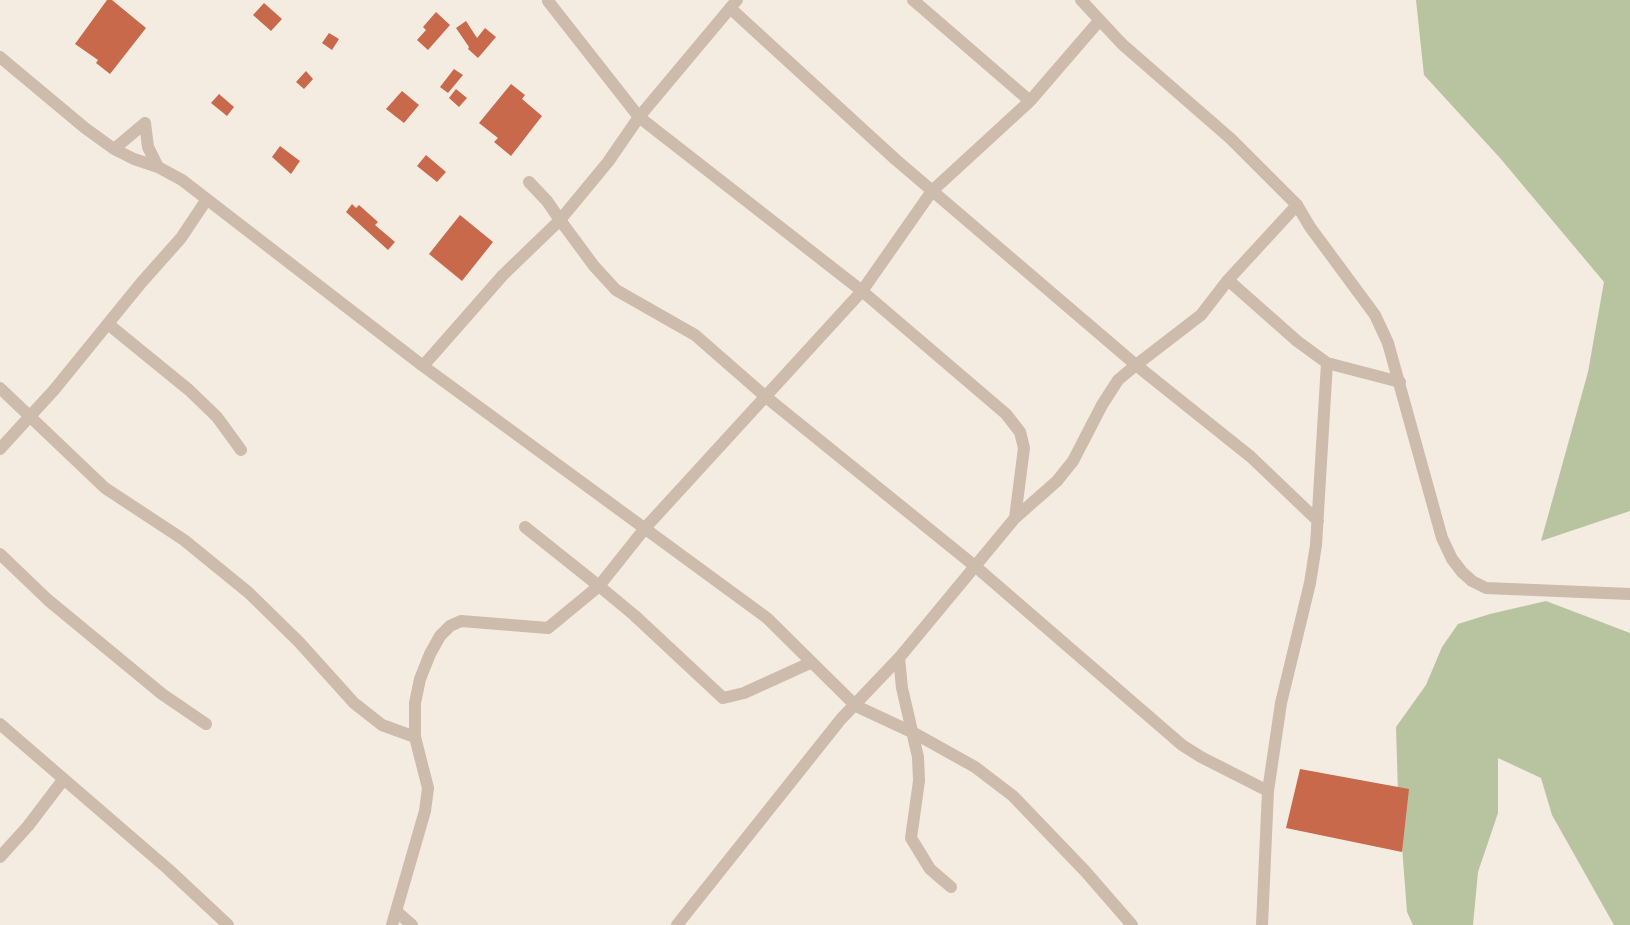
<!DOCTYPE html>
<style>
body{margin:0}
canvas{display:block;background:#f4ebe1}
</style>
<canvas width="1630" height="925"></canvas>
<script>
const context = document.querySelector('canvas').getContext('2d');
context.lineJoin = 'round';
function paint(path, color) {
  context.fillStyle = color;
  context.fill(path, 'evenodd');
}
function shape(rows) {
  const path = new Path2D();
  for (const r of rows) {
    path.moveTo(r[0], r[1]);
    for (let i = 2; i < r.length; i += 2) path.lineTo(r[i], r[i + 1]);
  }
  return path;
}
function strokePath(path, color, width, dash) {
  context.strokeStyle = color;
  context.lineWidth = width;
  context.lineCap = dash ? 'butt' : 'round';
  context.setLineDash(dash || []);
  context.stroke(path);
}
const green = shape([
 [1416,0,1630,0,1630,511,1541,541,1588,372,1604,282,1500,158,1424,75],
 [1546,601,1630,633,1630,925,1614,925,1552,815,1541,778,1498,758,1498,813,1478,872,1473,925,1413,925,1407,912,1398,794,1396,727,1426,685,1442,647,1458,624,1490,614]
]);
const building = shape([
 [107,0,112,0,146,28,110,74,96,63,98,60,75,44],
 [264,3,282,19,271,31,253,15],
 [436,12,450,25,428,50,417,40,426,30,423,27],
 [466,21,477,38,485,28,496,37,478,58,468,49,469,47,456,28],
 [329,33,339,39,332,50,322,43],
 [454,69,463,75,448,93,440,87],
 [306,71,313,79,304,89,296,82],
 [511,84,525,95,522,99,542,116,511,156,494,142,498,138,479,123],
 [456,89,467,98,459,107,449,98],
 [402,91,419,105,404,123,386,109],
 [219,94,234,107,227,116,211,103],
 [280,146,300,161,291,174,272,157],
 [426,155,446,172,437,182,417,166],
 [352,204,356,208,359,205,378,222,375,225,395,242,388,250,346,212],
 [460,215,493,242,462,281,429,254],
 [1300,769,1409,789,1402,852,1286,828]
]);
const minor = shape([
 [913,0,1030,101],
 [548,1,639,117,862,291,1006,414,1020,432,1024,448,1015,518],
 [0,57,85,128,114,149,134,159,158,167,182,180,423,366,767,618,856,706,914,733,975,767,1013,796,1085,871,1132,925],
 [145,123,148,147,158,167],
 [114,149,145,123],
 [529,182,547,201,560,220,608,162,639,117,737,0],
 [1297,205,1228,280,1201,315,1136,365,1251,457,1318,521],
 [1228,280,1297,341,1327,363,1400,382],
 [108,324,189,390,217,417,241,450],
 [423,366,503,275,560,220,594,266,616,290,695,335,766,397,976,567,1182,745,1201,757,1268,791],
 [0,388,105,488,184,540,249,593,299,642,354,703,382,725,415,737],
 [0,449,54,390,141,283,181,238,207,199],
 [525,527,599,586,646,527,862,291,932,191,1030,101,1099,21],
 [0,554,48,600,162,694,206,724],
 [899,658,902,688,918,757,919,781,911,838,930,869,951,887],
 [0,724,168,869,228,925],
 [0,857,28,826,63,780],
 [396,911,412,925],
 [392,925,425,811,428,788,415,737,415,703,420,679,430,654,440,636,450,626,461,621,548,628,599,586,634,615,723,698,744,693,810,663],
 [677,925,841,719,899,658,1015,518,1057,481,1073,461,1102,405,1118,380,1136,365,895,159,730,8],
 [1262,925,1268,791,1281,703,1310,583,1316,545,1327,363]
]);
const tertiary = shape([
 [1081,0,1122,44,1231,139,1297,205,1310,227,1375,315,1388,343,1442,538,1452,559,1462,572,1472,581,1486,588,1630,594]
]);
paint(green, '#b8c4a0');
paint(building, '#c8694b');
strokePath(minor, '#cdbbac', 12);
strokePath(tertiary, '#cdbbac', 12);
</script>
